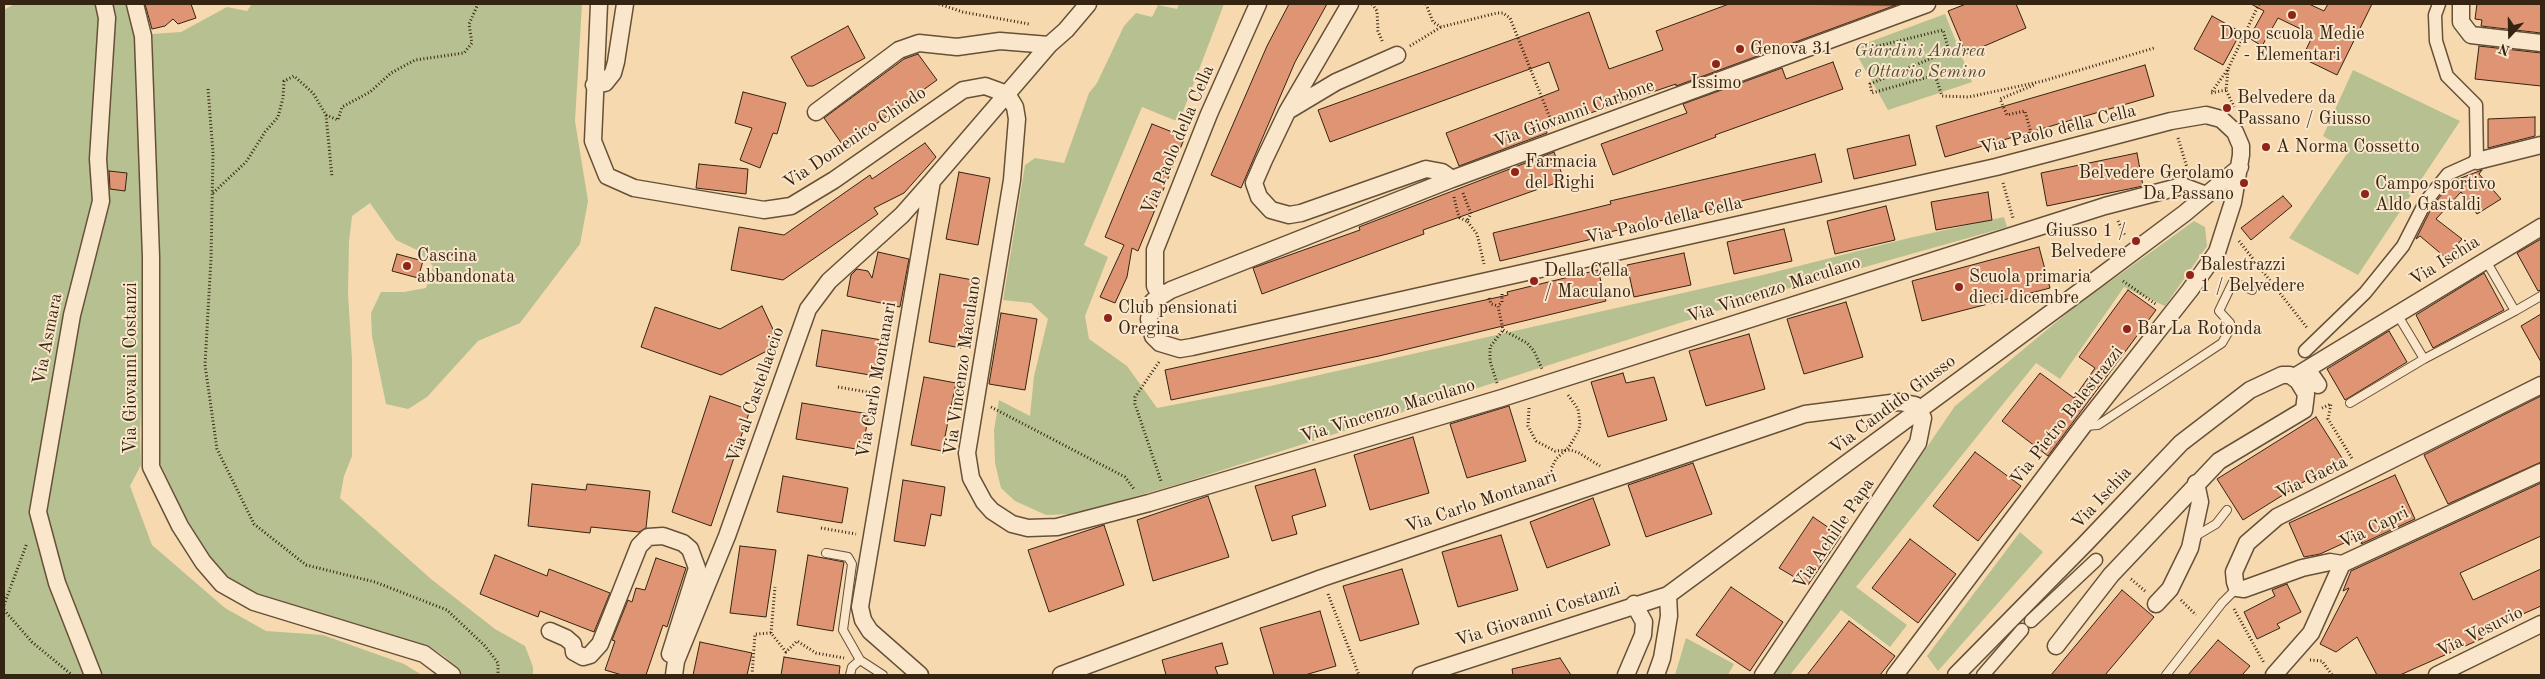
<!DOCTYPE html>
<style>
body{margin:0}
#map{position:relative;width:2545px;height:679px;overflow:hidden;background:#f7d9af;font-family:"Old Standard TT",serif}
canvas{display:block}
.frame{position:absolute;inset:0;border:5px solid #352411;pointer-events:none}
.north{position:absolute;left:2485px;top:10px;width:50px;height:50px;-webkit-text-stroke:4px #fae6cb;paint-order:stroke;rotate:201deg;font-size:14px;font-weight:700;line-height:20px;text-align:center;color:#352411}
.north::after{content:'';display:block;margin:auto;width:18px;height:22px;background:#352411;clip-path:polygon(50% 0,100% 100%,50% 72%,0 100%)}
</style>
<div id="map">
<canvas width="2545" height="679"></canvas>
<div class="frame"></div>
<div class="north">N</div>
</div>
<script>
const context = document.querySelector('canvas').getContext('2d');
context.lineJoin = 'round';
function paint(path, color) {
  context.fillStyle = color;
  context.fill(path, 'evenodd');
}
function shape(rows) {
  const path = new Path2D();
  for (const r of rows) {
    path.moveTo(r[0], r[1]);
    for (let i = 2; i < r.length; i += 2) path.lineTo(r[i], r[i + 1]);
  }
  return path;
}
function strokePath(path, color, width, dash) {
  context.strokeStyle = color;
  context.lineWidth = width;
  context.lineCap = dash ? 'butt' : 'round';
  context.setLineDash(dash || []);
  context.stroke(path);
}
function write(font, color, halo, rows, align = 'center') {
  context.font = font + ' "Old Standard TT",serif';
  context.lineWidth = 4;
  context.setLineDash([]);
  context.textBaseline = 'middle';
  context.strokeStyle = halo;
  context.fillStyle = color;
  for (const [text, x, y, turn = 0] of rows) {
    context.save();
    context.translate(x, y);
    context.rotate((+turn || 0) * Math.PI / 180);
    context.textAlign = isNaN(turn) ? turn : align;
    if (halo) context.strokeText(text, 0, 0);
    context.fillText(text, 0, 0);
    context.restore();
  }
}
const green = shape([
 [14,4,130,4,134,11,136,111,142,199,144,336,140,433,141,465,130,486,152,545,225,608,266,631,323,635,404,664,422,675,4,675,4,10],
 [252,4,582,4,575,121,588,201,580,244,520,323,478,341,427,397,408,409,386,404,372,336,371,313,381,292,404,292,426,288,433,266,417,250,396,240,370,203,352,216,349,242,348,293,352,360,352,456,344,476,340,498,431,579,495,629,525,646,533,667,533,675,463,675,445,657,429,646,259,594,228,577,210,556,188,521,160,463,160,256,152,34,181,32,227,7,247,11],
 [1179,4,1224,4,1179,122,1142,107,1084,245,1108,257,1085,316,1089,339,1127,366,1157,408,1266,387,1767,274,1909,238,2004,217,2007,227,1776,292,1179,484,1073,514,1046,515,1015,501,1001,488,995,463,994,430,999,400,1030,416,1034,376,1048,319,1031,303,1003,300,1025,165,1035,158,1064,163,1089,93,1097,83,1124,26,1136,13,1152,17,1158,5,1177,9],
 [1945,14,1972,82,1888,110,1853,48],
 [2353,70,2460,121,2358,275,2289,238,2349,151,2323,136],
 [2194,221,2205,227,2207,246,2165,306,2124,287,2060,379,2036,363,1856,587,1907,625,1890,647,1841,610,1790,675,1771,675,1955,406,2072,309],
 [2020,532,2043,552,1938,671,1927,656],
 [1686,638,1734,664,1728,675,1675,675]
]);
const building = shape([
 [145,4,191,4,196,18,178,24,173,19,165,26,152,29,145,4],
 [1289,4,1327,4,1295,62,1241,188,1211,175,1267,46,1289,4],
 [1729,4,1896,5,1676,86,1676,84,1546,128,1547,133,1459,166,1446,133,1559,90,1549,62,1330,142,1318,110,1589,12,1609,69,1663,50,1656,31,1729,4],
 [1966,4,2016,4,2026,28,1966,54,1948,11,1966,4],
 [2251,4,2309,4,2324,11,2328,4,2372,4,2337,75,2302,58,2313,35,2278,18,2262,46,2249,38,2264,11,2251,4],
 [2477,4,2541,4,2541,33,2481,26,2482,20,2475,19,2477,4],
 [2212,16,2241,32,2223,65,2194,49,2212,16],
 [848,26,865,58,813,86,807,86,791,57,848,26],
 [2479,46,2541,53,2541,86,2475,79,2479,46],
 [918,54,937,80,844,147,824,118,904,59,918,54],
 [1833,62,1843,89,1715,135,1716,137,1613,175,1601,144,1687,113,1683,104,1782,68,1786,79,1833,62],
 [2145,65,2154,96,1945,157,1936,126,2145,65],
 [743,92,786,103,777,134,773,133,760,168,740,160,752,128,735,123,743,92],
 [2535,117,2535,136,2488,148,2488,119,2535,117],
 [1152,124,1185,137,1138,251,1132,248,1127,277,1115,303,1100,297,1124,245,1105,237,1152,124],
 [1909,135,1916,165,1854,179,1847,149,1909,135],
 [925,143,936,157,904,193,874,208,878,214,783,280,731,270,739,227,784,235,870,175,872,179,925,143],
 [1554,152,1564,180,1423,230,1424,234,1262,294,1253,268,1360,230,1359,227,1554,152],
 [2137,153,2143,186,2047,206,2041,173,2137,153],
 [1815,154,1822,182,1737,202,1737,204,1591,236,1592,239,1500,261,1493,233,1611,204,1610,201,1815,154],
 [699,164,748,169,746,194,696,188,699,164],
 [2482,170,2479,174,2501,199,2477,214,2461,192,2436,219,2462,239,2446,258,2420,236,2416,239,2433,205,2453,181,2482,170],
 [109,171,127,173,125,191,110,189,109,171],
 [959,172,990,178,978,245,946,239,959,172],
 [1988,192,1992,220,1936,230,1931,202,1988,192],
 [2283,196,2292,206,2251,240,2241,228,2283,196],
 [1886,206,1895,240,1835,254,1827,221,1886,206],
 [1784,229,1792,261,1734,274,1727,242,1784,229],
 [2541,239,2541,290,2538,291,2517,253,2541,239],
 [2039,247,2050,288,1922,321,1912,281,2039,247],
 [878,252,909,259,900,307,847,296,851,275,857,269,868,271,872,278,878,252],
 [1684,253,1691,285,1634,297,1627,265,1684,253],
 [397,254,423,261,418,278,392,271,397,254],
 [1598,270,1606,301,1379,356,1171,400,1165,370,1508,295,1507,292,1598,270],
 [2484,273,2504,310,2433,348,2416,315,2484,273],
 [940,274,973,280,961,348,929,342,940,274],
 [2128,290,2156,310,2048,456,2002,421,2040,373,2074,398,2095,368,2079,357,2128,290],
 [1846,302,1863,357,1804,374,1787,319,1846,302],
 [762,306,780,344,721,375,641,347,655,307,720,329,762,306],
 [1001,313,1037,319,1025,390,989,384,1001,313],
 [2541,314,2541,362,2521,326,2541,314],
 [822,330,888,341,882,377,816,366,822,330],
 [2389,331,2407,362,2345,400,2327,369,2389,331],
 [1749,334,1765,389,1706,406,1689,351,1749,334],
 [1623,373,1626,383,1654,377,1667,420,1608,437,1591,382,1623,373],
 [924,377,956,383,942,451,911,445,924,377],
 [710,396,750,410,711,526,672,512,710,396],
 [2541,396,2541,462,2448,504,2424,455,2541,396],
 [802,403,869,414,862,450,796,439,802,403],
 [1509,406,1526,461,1467,478,1450,424,1509,406],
 [2316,417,2342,458,2243,520,2217,479,2316,417],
 [1413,437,1429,493,1370,510,1354,455,1413,437],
 [1975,452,2021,486,1978,541,1933,506,1975,452],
 [1693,463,1712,514,1646,537,1628,485,1693,463],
 [1315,469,1326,506,1292,516,1297,534,1272,541,1255,486,1315,469],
 [2395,475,2415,519,2361,544,2366,533,2320,554,2304,557,2289,523,2395,475],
 [783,476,848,488,842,523,777,512,783,476],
 [903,480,945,487,941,516,931,514,925,546,894,541,903,480],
 [2541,483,2541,536,2460,573,2473,600,2541,569,2541,606,2480,633,2483,638,2400,675,2377,675,2357,637,2336,652,2320,644,2349,588,2343,591,2351,571,2541,483],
 [532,484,586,490,587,484,650,491,646,528,639,532,591,527,590,533,528,526,532,484],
 [1208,496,1229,557,1153,581,1137,520,1208,496],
 [1593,498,1610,545,1547,568,1530,522,1593,498],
 [1813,517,1841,536,1808,585,1779,568,1813,517],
 [1104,525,1124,585,1049,612,1028,550,1104,525],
 [1501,535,1518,590,1458,607,1442,552,1501,535],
 [1910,539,1956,574,1918,623,1872,588,1910,539],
 [740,546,776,550,766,617,730,613,740,546],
 [495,555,547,576,549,569,610,593,594,632,540,611,538,617,480,594,495,555],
 [808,555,844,562,833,631,797,625,808,555],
 [656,558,686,568,667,627,663,625,646,675,622,675,605,670,615,641,612,640,628,600,632,602,636,588,645,590,656,558],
 [1402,569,1419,624,1360,641,1343,586,1402,569],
 [2287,584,2301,612,2277,624,2280,628,2257,639,2244,612,2275,596,2272,590,2287,584],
 [1731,587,1783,622,1750,671,1696,635,1731,587],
 [2122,590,2154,617,2105,675,2051,675,2122,590],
 [1320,611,1336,666,1305,675,1274,675,1260,628,1320,611],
 [1849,621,1895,656,1880,675,1807,675,1849,621],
 [2218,640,2250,666,2242,675,2188,675,2218,640],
 [700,642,752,653,747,675,693,675,700,642],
 [1222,643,1228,664,1215,667,1218,675,1166,675,1162,660,1222,643],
 [784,657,840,666,839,675,781,675,784,657],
 [1560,658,1571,675,1513,675,1512,669,1560,658]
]);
const path = shape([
 [939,4,963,12,1029,24],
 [1372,4,1377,11,1378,31,1383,43],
 [1426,4,1433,22,1441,27,1497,13,1503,13,1510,18,1552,123],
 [1410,46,1441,27],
 [1865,46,1866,49,1943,30,1949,51,1870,84,1872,93,1935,75,1942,96,1969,97,2043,81,2154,48],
 [2228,70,2226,90,2234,107],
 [208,89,213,153,211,259,205,365,217,449,254,524,306,565,375,582,447,610,485,646,498,663,498,675],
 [2226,90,2211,93,2228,69,2259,4],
 [326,115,332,177],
 [2178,138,2188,171],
 [2033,140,2025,111,2007,115,2000,99,2034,85],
 [2003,183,2013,218],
 [213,193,246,162,265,132,278,117,283,98,284,81,294,76,313,93,326,115,338,120,342,107,370,92,391,73,415,60,464,53,472,43,469,24,478,4],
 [1463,193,1471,214,1467,221,1477,234,1484,264],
 [1454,197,1458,214,1460,218,1467,221],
 [2118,221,2125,236],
 [2239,241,2308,329],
 [2123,281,2157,305],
 [1502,294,1502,302,1498,306,1503,330,1527,343,1534,351,1542,369],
 [1489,298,1491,304,1498,306],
 [1159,362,1135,397,1135,404,1161,481],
 [1497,383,1490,361,1490,347,1503,330],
 [838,387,879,394],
 [991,407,1125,477,1134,489],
 [1529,408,1528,426,1536,441,1555,451,1571,450,1579,453,1600,466],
 [2322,408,2331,404,2328,419,2353,460],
 [1544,483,1556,459,1569,447,1579,430,1580,423,1578,409,1568,395],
 [821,528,856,534],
 [2131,579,2145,591],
 [1328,594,1359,675],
 [2181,600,2196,615],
 [4,605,27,543],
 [2234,609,2264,663],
 [4,610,32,642,72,675],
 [771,633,775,587],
 [2310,660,2322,661,2332,675],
 [752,675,755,634,771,633,786,652,797,641,816,653,844,658]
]);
const service = shape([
 [2515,311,2541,296],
 [2424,359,2515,311,2485,259],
 [2350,403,2424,359,2397,314],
 [2085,426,2098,425,2222,343,2229,331,2230,323,2219,311,2233,282,2252,290],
 [2194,537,2216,524,2227,510],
 [826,553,848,557,852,564,843,630,860,660,883,675],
 [850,675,852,667,860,660],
 [2166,675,2222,603,2237,588]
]);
const pedestrian = shape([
 [2305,351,2365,293,2403,246,2426,201,2448,174,2477,161,2476,105,2447,76,2436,41,2435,15,2439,4],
 [2031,621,2096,560],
 [1983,675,2022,630]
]);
const minor = shape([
 [135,4,143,36,151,257,151,467,180,526,203,562,222,584,254,602,424,654,452,675],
 [599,4,593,141,607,176,634,188,764,210,791,206,834,180,963,90,985,86,1007,94,1015,107,1017,119,1012,180,967,453,971,478,984,502,992,511,1012,524,1028,528,1057,527,1149,503,1502,398,2105,206,2182,186,2206,195],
 [1350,4,1287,112,1264,160,1254,183,1259,197,1271,210,1289,215,1301,213,1426,169,1442,172,1452,179],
 [2461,4,2461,22,2471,35,2541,43],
 [594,85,605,83,613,73,616,62,625,4],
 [1291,109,1336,82,1397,55],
 [816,112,899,50,919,43,957,47,1000,41,1049,45],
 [2477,161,2541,145],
 [1160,295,1155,286,1155,250,1209,114,1258,4],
 [2307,369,2318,385],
 [2294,377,2541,227],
 [2342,564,2330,562,2302,568,2244,589,2237,588,2235,582,2234,572,2247,543,2277,517,2541,385],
 [2156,604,2170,589,2190,548,2200,502,2196,483],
 [550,631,566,638,573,644,574,652,583,657,590,655,600,644,639,546,648,537,663,536,683,543,690,549,697,568,670,654],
 [93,675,57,583,38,512,72,315,101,201,98,159,107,18,104,4],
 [674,675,676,661,727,536,808,309,829,281,902,215,932,181],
 [920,675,870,631,863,620,860,607,932,181,1049,45,1066,30,1088,4],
 [1061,675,1322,578,1805,414,1899,402,1915,405,1923,418,1918,443,1763,675],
 [1421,675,1668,595,2097,279,2185,213,2240,167],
 [1626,675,1643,635,1644,622,1634,604],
 [1656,675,1662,658,1669,616,1668,595],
 [1895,675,2083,426,2190,290,2217,252,2233,202,2241,155,2241,146,2235,132,2221,119,2206,115,2171,121,1996,167,1192,347,1180,349,1160,343,1153,336,1149,319,1153,301,1171,290,1452,179,1927,4],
 [1956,675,2086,543,2181,443,2250,390,2282,375,2290,375,2298,381,2306,394,2304,410,2219,461,2111,575,2056,646],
 [2274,675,2311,633,2342,564,2541,472],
 [2437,675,2541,624]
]);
const markers = [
 [2292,15,5,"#8f2418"],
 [1740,49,5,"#8f2418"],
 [1716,64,5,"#8f2418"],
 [2227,108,5,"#8f2418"],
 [2266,147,5,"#8f2418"],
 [1515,172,5,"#8f2418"],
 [2244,183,5,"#8f2418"],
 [2365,194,5,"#8f2418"],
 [2136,241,5,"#8f2418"],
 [407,266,5,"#8f2418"],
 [2190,275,5,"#8f2418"],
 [1534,281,5,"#8f2418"],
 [1959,287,5,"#8f2418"],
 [1108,318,5,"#8f2418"],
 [2127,329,5,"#8f2418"]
];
const poiNames = [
 ["Dopo scuola Medie",2292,34,"center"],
 ["- Elementari",2292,55,"center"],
 ["Genova 31",1750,49],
 ["Issimo",1716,83,"center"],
 ["Belvedere da",2237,98],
 ["Passano / Giusso",2237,119],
 ["A Norma Cossetto",2276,147],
 ["Farmacia",1525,162],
 ["del Righi",1525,183],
 ["Belvedere Gerolamo",2234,173,"right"],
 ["Da Passano",2234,194,"right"],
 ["Campo sportivo",2375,184],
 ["Aldo Gastaldi",2375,205],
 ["Giusso 1 /",2126,231,"right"],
 ["Belvedere",2126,252,"right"],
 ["Cascina",417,256],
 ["abbandonata",417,277],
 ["Balestrazzi",2200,265],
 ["1 / Belvedere",2200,286],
 ["Della Cella",1544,271],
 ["/ Maculano",1544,292],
 ["Scuola primaria",1969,277],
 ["dieci dicembre",1969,298],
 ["Club pensionati",1118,308],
 ["Oregina",1118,329],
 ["Bar La Rotonda",2137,329]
];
const parkNames = [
 ["Giardini Andrea",1920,51],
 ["e Ottavio Semino",1920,72]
];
const streetNames = [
 ["Via Giovanni Carbone",1574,114,-20],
 ["Via Paolo della Cella",2058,130,-14],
 ["Via Domenico Chiodo",855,138,-34],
 ["Via Paolo della Cella",1178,140,-67],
 ["Via Paolo della Cella",1664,221,-13],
 ["Via Ischia",2445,261,-32],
 ["Via Vincenzo Maculano",1774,290,-18],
 ["Via Asmara",48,339,-79],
 ["Via Vincenzo Maculano",963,366,-82],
 ["Via Giovanni Costanzi",131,368,-90],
 ["Via Carlo Montanari",877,380,-80],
 ["Via al Castellaccio",756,395,-71],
 ["Via Candido Giusso",1893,405,-37],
 ["Via Vincenzo Maculano",1388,411,-17],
 ["Via Pietro Balestrazzi",2067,416,-52],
 ["Via Gaeta",2312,478,-26],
 ["Via Ischia",2102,498,-47],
 ["Via Carlo Montanari",1481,502,-19],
 ["Via Capri",2374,528,-26],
 ["Via Achille Papa",1834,534,-56],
 ["Via Giovanni Costanzi",1538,615,-18],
 ["Via Vesuvio",2480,632,-26]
];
paint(green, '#b6c090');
paint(building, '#df9474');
strokePath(building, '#352411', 1);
strokePath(service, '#665138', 10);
strokePath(pedestrian, '#665138', 15);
strokePath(minor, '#665138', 19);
strokePath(path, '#352411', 3, [1, 2.5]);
strokePath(service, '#fae6cb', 8);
strokePath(pedestrian, '#fae6cb', 12);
strokePath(minor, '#fae6cb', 16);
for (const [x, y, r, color] of markers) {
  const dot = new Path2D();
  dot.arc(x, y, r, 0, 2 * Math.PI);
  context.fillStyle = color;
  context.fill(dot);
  strokePath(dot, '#fae6cb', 2);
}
write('18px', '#352411', '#fae6cb', poiNames, 'left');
write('italic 18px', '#554b31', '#fae6cb', parkNames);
write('18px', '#352411', '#fae6cb', streetNames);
</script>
